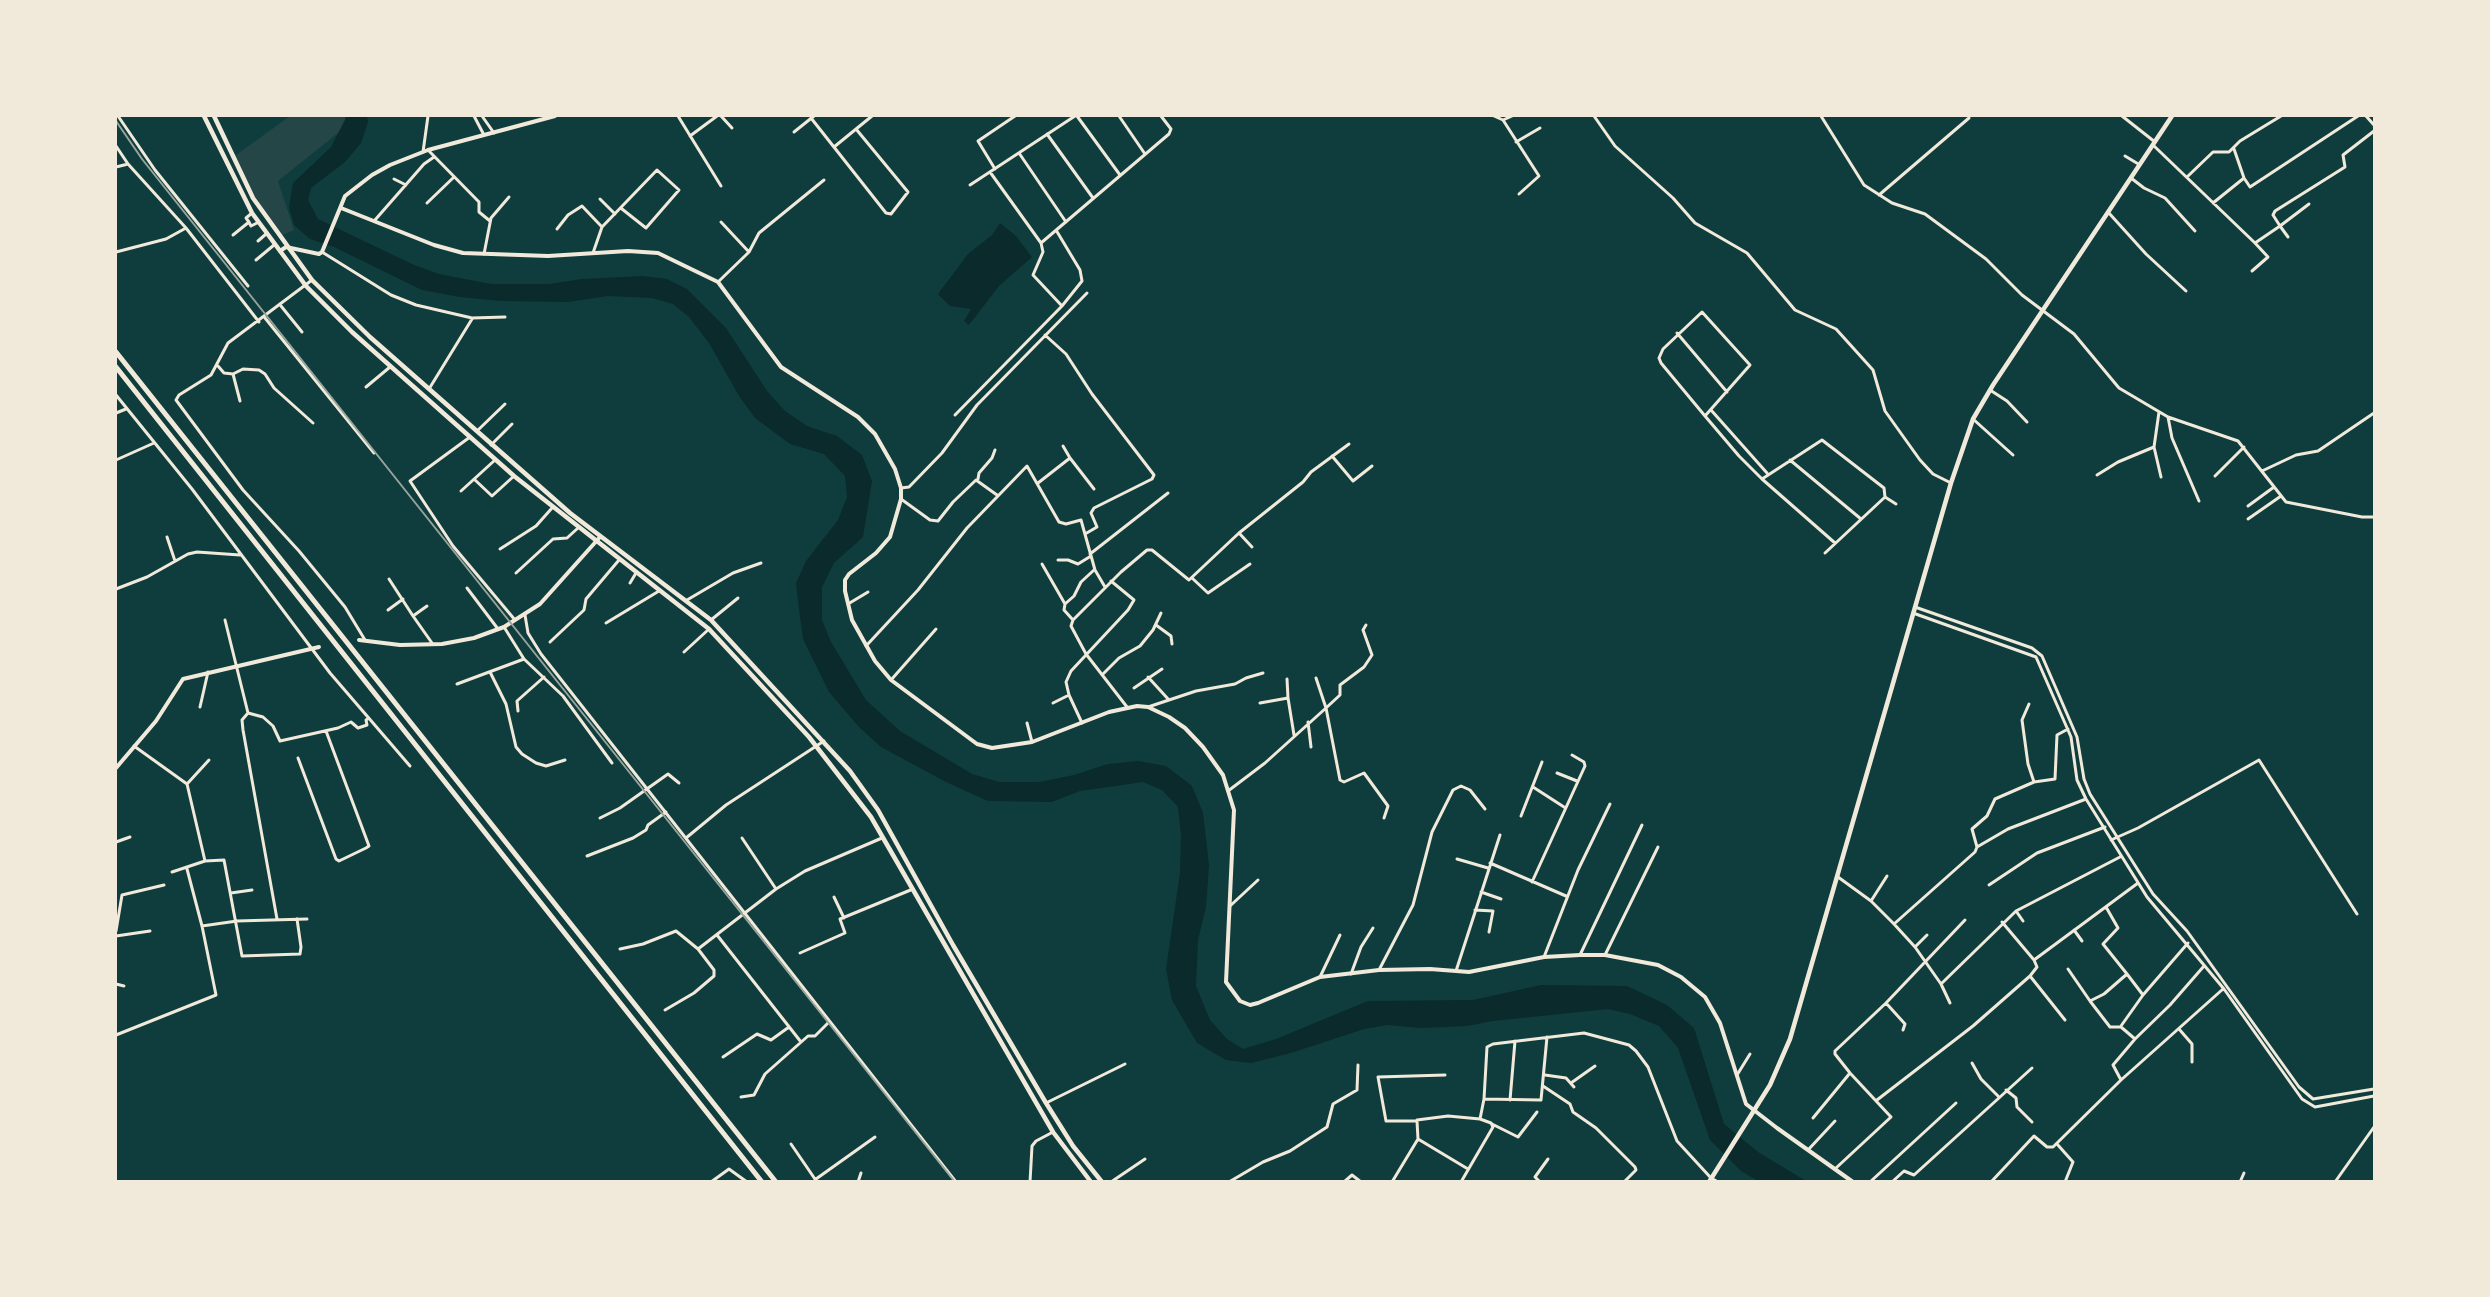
<!DOCTYPE html>
<style>
body{margin:0}
#map{position:relative;width:2490px;height:1297px;overflow:hidden;background:#0f3d3e;font-family:Jost,sans-serif}
canvas{display:block}
.frame{position:absolute;inset:0;border:117px solid #f1e9da;pointer-events:none}
</style>
<div id="map">
<canvas width="2490" height="1297"></canvas>
<div class="frame"></div>
</div>
<script>
const context = document.querySelector('canvas').getContext('2d');
context.lineJoin = 'round';
function paint(path, color) {
  context.fillStyle = color;
  context.fill(path, 'evenodd');
}
function shape(rows) {
  const path = new Path2D();
  for (const r of rows) {
    path.moveTo(r[0], r[1]);
    for (let i = 2; i < r.length; i += 2) path.lineTo(r[i], r[i + 1]);
  }
  return path;
}
function strokePath(path, color, width, dash) {
  context.strokeStyle = color;
  context.lineWidth = width;
  context.lineCap = dash ? 'butt' : 'round';
  context.setLineDash(dash || []);
  context.stroke(path);
}
const green = shape([
 [290,116,344,116,348,125,278,181,294,230,280,236,232,158]
]);
const water = shape([
 [347,116,367,116,368,122,361,143,345,162,311,188,308,200,318,219,414,265,439,274,491,284,549,284,582,279,643,276,667,279,687,289,726,328,767,391,785,411,807,426,837,436,862,455,872,481,863,537,834,563,822,587,822,620,831,642,866,700,900,731,972,774,999,782,1039,782,1074,775,1108,764,1138,761,1166,766,1192,786,1203,813,1209,865,1206,907,1198,940,1196,986,1210,1020,1227,1039,1243,1049,1276,1039,1368,1001,1473,1000,1541,985,1627,986,1667,1005,1694,1028,1724,1124,1758,1152,1806,1181,1758,1181,1741,1171,1710,1140,1678,1048,1659,1026,1630,1014,1608,1009,1493,1021,1467,1026,1421,1028,1387,1025,1364,1029,1291,1053,1251,1063,1226,1060,1197,1043,1172,1000,1166,969,1180,873,1181,836,1178,807,1162,790,1143,782,1080,791,1052,802,988,801,946,782,881,747,859,727,829,692,803,639,799,609,796,583,806,561,838,520,847,497,845,476,824,454,790,444,755,418,739,396,709,343,689,317,673,304,652,298,608,296,568,302,501,301,460,297,422,290,334,247,310,239,294,225,289,207,293,183,331,147],
 [1000,223,1016,236,1032,257,999,286,969,325,964,321,971,309,950,306,938,294,968,254,992,235]
]);
const minor = shape([
 [118,116,155,170,248,286],
 [474,116,484,135],
 [482,116,494,133],
 [678,116,721,186],
 [721,116,732,128],
 [1077,116,1120,175],
 [1119,116,1145,154],
 [1494,116,1503,120,1512,116],
 [1594,116,1615,146,1673,198,1695,223,1747,253,1795,310,1836,329,1873,370,1885,411,1920,460,1933,474,1951,483],
 [1821,116,1864,185,1892,203,1925,214,1986,259,2022,295,2074,334,2119,388,2168,417,2238,441,2286,502,2362,517,2374,517],
 [2122,116,2155,142],
 [2366,116,2374,125],
 [811,118,886,213,891,214,908,192,856,129],
 [1503,120,1539,176,1519,194],
 [794,132,814,116],
 [1047,134,1093,198],
 [690,136,717,116],
 [1516,142,1540,128],
 [2153,145,2255,243,2280,226,2273,215,2275,211,2345,167,2343,155,2374,131],
 [116,146,128,164,186,228,259,322],
 [834,147,872,116],
 [2234,149,2244,178,2250,187,2358,116],
 [428,150,479,202,479,212,490,221],
 [423,152,428,116],
 [1019,153,1066,222],
 [2125,156,2140,165],
 [116,167,128,164],
 [995,169,978,141,1015,116],
 [990,172,1041,243,1043,252,1033,275,1062,306],
 [2187,177,2213,152,2229,152,2240,141,2281,116],
 [2131,178,2144,188,2165,198,2195,231],
 [394,179,406,185],
 [970,185,1075,116],
 [1879,195,1969,118],
 [600,199,615,214],
 [427,203,454,177],
 [2213,203,2244,178],
 [2108,212,2146,254,2186,291],
 [375,220,424,164,434,157],
 [249,222,246,218,252,213],
 [721,222,749,252],
 [602,227,657,170,679,190,646,228,622,209],
 [557,229,568,215,582,206,602,227,593,253],
 [233,235,249,222,251,226,257,223],
 [2288,237,2280,226,2309,204],
 [258,241,266,234],
 [1041,243,1169,134,1171,129,1161,116],
 [116,252,166,239,186,228],
 [322,252,391,295,416,305,472,318,505,317],
 [484,254,491,218,509,197],
 [256,260,274,245],
 [2252,271,2268,257,2255,243],
 [312,280,228,343,211,375,179,395,176,400,243,490,299,551,345,607,365,640],
 [718,282,749,252,759,233,824,180],
 [281,306,302,332],
 [265,318,374,453],
 [1677,333,1727,392],
 [1045,335,1066,354,1092,394,1154,475,1152,479,1094,508,1091,513,1097,527,1085,534],
 [218,366,224,373,233,374,243,369,259,370,265,374,274,388,313,423],
 [233,374,240,401],
 [366,387,390,367],
 [429,389,472,319],
 [1990,390,2007,401,2027,422],
 [116,395,192,489,330,673,410,766],
 [1711,410,1767,473],
 [2159,412,2154,447,2161,477],
 [116,413,126,409],
 [955,415,1062,306,1082,281,1080,270,1056,230],
 [1705,416,1750,365,1702,312,1663,349,1659,358,1661,363,1705,416,1739,456,1762,479,1835,543],
 [2168,417,2172,438,2199,501],
 [1973,419,2013,455],
 [477,431,505,404],
 [470,437,410,481,453,546,515,620],
 [491,445,512,424],
 [1332,456,1353,481,1372,466],
 [1070,458,1094,489],
 [116,460,154,443],
 [1790,460,1861,519],
 [2262,471,2296,455,2318,451,2374,413],
 [2097,475,2118,462,2154,447],
 [2215,476,2244,447],
 [474,479,492,496,514,476],
 [978,479,979,473,992,458,995,450],
 [1762,479,1822,440,1884,488,1885,497],
 [1038,483,1070,458,1063,446],
 [901,488,909,487,942,453,977,405,1087,293],
 [461,491,495,460],
 [1885,497,1896,504],
 [901,499,930,520,938,521,953,502,976,480,997,495],
 [2248,506,2274,487],
 [2248,519,2281,496],
 [1239,533,1252,547],
 [167,537,175,561],
 [500,549,536,526,552,508],
 [1825,553,1885,497],
 [1090,554,1168,493],
 [1058,560,1068,560,1078,564,1091,556],
 [1042,564,1065,604,1064,610,1073,620],
 [516,573,553,539,567,538,578,528],
 [1192,578,1208,593,1250,564],
 [389,579,413,616],
 [630,583,636,573],
 [467,588,498,629],
 [116,589,147,577,188,554,197,552,240,555],
 [687,600,733,573,761,563],
 [848,604,868,592],
 [1065,604,1074,596,1081,582,1094,570],
 [427,606,413,616,432,643],
 [1915,607,2032,648,2042,656,2077,737,2084,779,2090,794,2153,894,2187,931,2299,1087,2313,1099,2374,1089],
 [388,610,403,599],
 [1913,613,2036,657,2071,737,2077,780,2086,799,2147,897,2224,989,2302,1099,2315,1107,2374,1096],
 [525,615,528,633,541,654,956,1182],
 [225,620,248,713,242,720,243,730,277,919],
 [711,620,738,598],
 [606,623,659,591],
 [1156,625,1171,636,1172,644],
 [504,627,524,659,563,696,612,763],
 [550,642,584,610,586,599,619,560],
 [866,646,918,590,967,528,1027,466,1059,522,1066,524,1081,520,1095,570,1105,587],
 [684,652,709,629],
 [490,672,506,704,516,747,522,754,536,763,546,766,565,760],
 [1102,675,1119,658,1140,646,1153,630,1161,613],
 [1148,677,1169,700],
 [1316,678,1326,708,1340,695,1340,685,1364,667,1372,655,1363,630,1366,625],
 [1287,679,1288,698],
 [891,680,936,629],
 [457,684,524,659],
 [1134,688,1162,669],
 [1069,695,1066,682,1071,671,1128,610,1134,600,1111,581],
 [1053,703,1069,695,1082,723],
 [1260,703,1288,698,1294,735],
 [2029,704,2022,720,2028,764,2034,782],
 [200,707,208,672],
 [1127,707,1086,654,1071,626,1073,620,1121,572,1147,550,1152,550,1189,580,1239,533,1303,482,1311,472,1349,444],
 [1148,707,1196,691,1235,684,1246,678,1263,673],
 [518,711,517,701,544,677],
 [248,713,263,717,273,726,280,741,338,728,351,722,358,728,367,725,366,720,369,718],
 [1308,722,1311,747],
 [1027,723,1032,742],
 [134,746,187,784,205,861],
 [298,758,336,859,339,861,366,848,369,846,326,731],
 [1557,773,1577,781],
 [187,784,209,760],
 [1533,787,1564,807],
 [1228,791,1265,763,1326,708,1340,780,1344,782,1364,773,1388,806,1384,818],
 [1521,816,1542,762],
 [600,818,620,808,668,774,679,783],
 [686,838,726,805,824,741],
 [742,838,776,889],
 [2111,840,2138,828,2259,760,2357,914],
 [116,842,130,837],
 [1977,847,2008,829,2086,799],
 [587,856,633,838,646,830,648,825,666,812],
 [1457,859,1488,868],
 [1490,863,1566,896],
 [172,872,205,861,224,860,242,956,300,954,301,947,297,919],
 [1838,877,1871,901,1894,924,1915,947,1941,984,2016,911,2120,857],
 [1532,882,1585,766,1584,762,1572,755],
 [1989,885,2037,853,2105,827],
 [1481,892,1501,899],
 [231,893,252,890],
 [834,897,844,918],
 [1871,901,1887,876],
 [1230,906,1258,880],
 [1475,910,1493,911,1489,932],
 [2016,911,2023,921],
 [1894,924,1975,852,1977,847,1972,829,1987,816,1995,799,2034,782,2055,779,2057,735,2068,729],
 [202,926,237,921,307,919],
 [2074,930,2082,941],
 [116,931,122,895,164,885],
 [717,935,801,1042],
 [116,936,150,931],
 [1915,947,1927,935],
 [620,949,643,944,676,931,698,949,714,970,714,976,694,993,665,1010],
 [698,949,776,889,805,871,882,838],
 [800,953,845,933,840,919,913,889],
 [1580,955,1642,825],
 [1605,955,1658,847],
 [1544,957,1578,870,1610,804],
 [2034,960,2138,883],
 [2068,969,2090,1001,2104,994,2127,974,2103,944,2118,928,2106,907],
 [1379,970,1413,905,1432,832,1453,790,1461,786,1470,790,1485,809],
 [1456,971,1500,835],
 [1351,974,1361,947,1373,928],
 [2030,976,2065,1020],
 [1320,977,1340,935],
 [116,984,124,986],
 [1941,984,1950,1003],
 [2143,995,2188,943],
 [2090,1001,2110,1027,2121,1027,2135,1039,2113,1065,2121,1080],
 [1886,1003,1905,1024,1903,1030],
 [2121,1026,2143,995,2127,974],
 [2179,1029,2192,1044,2192,1062],
 [116,1035,216,995,202,926,187,869],
 [2135,1039,2170,1005,2204,966],
 [723,1057,757,1034,771,1040,789,1027],
 [1972,1063,1981,1079,1998,1096],
 [1545,1075,1566,1078,1574,1087],
 [1737,1075,1750,1054],
 [1571,1083,1595,1066],
 [1543,1086,1570,1104,1573,1112,1596,1128,1635,1167,1636,1170,1624,1182],
 [2006,1090,2016,1098,2017,1107,2032,1122],
 [741,1097,754,1095,765,1074,808,1036,815,1036,829,1022],
 [1484,1099,1541,1100,1547,1037],
 [1510,1100,1515,1041],
 [1877,1100,1973,1026,2030,976,2037,967,2034,960,2002,922],
 [1046,1103,1125,1064],
 [1813,1118,1850,1073],
 [1417,1120,1448,1116,1480,1119],
 [1492,1124,1518,1137,1537,1112],
 [1418,1139,1468,1169],
 [791,1144,817,1182],
 [2057,1144,2073,1162,2065,1182],
 [1808,1150,1835,1121],
 [1836,1168,1891,1117,1850,1073,1835,1054,1835,1051,1886,1003,1965,920],
 [816,1179,875,1137],
 [711,1182,729,1169,747,1182],
 [858,1182,861,1173],
 [1030,1182,1032,1146,1036,1141,1053,1132],
 [1111,1182,1145,1159],
 [1229,1182,1263,1162,1290,1151,1327,1127,1333,1104,1357,1090,1358,1065],
 [1344,1182,1352,1175,1361,1182],
 [1392,1182,1418,1139,1417,1121,1386,1121,1378,1077,1445,1075],
 [1461,1182,1493,1127,1491,1123,1480,1119,1484,1099,1487,1047,1493,1044,1584,1033,1629,1045,1636,1051,1648,1067,1677,1141,1711,1178,1718,1182],
 [1540,1182,1535,1177,1548,1159],
 [1870,1182,1956,1103],
 [1892,1182,1904,1171,1914,1175,2032,1068],
 [1991,1182,2034,1136,2047,1147,2053,1147,2121,1080,2223,989],
 [2240,1182,2244,1173],
 [2335,1182,2374,1127]
]);
const tertiary = shape([
 [341,208,434,245,463,253,548,256,628,251,658,253,718,282,781,367,858,417,875,434,895,469,901,488,901,499,890,537,876,553,849,574,845,580,845,591,852,620,875,661,891,680,977,744,992,748,1032,742,1109,712,1137,706,1148,707,1169,717,1185,728,1203,747,1223,775,1234,810,1226,982,1240,1001,1250,1005,1258,1003,1320,977,1379,970,1430,969,1469,972,1544,957,1580,955,1605,955,1658,965,1681,977,1705,997,1720,1023,1746,1104,1777,1128,1853,1182],
 [359,640,400,645,442,644,474,638,504,627,540,604,600,537],
 [116,768,156,721,183,679,319,647]
]);
const secondary = shape([
 [280,251,286,247,319,254,322,252,345,196,372,175,390,165,428,150,555,116]
]);
const primary = shape([
 [1709,1182,1770,1085,1790,1039,1951,483,1973,419,1993,385,2172,116]
]);
const trunk = shape([
 [204,116,252,213,306,286,352,332,514,476,709,629,809,737,871,817,1053,1132,1091,1182],
 [214,116,253,198,312,280,370,337,570,513,711,620,850,771,878,810,953,945,1046,1103,1073,1146,1102,1182]
]);
const motorway = shape([
 [116,352,776,1182],
 [116,367,762,1182]
]);
const rail = shape([
 [116,121,142,159,955,1182]
]);
paint(green, '#244646');
paint(water, '#0a2a2b');
strokePath(minor, '#f1e9da', 3);
strokePath(tertiary, '#f1e9da', 4);
strokePath(secondary, '#f1e9da', 4);
strokePath(primary, '#f1e9da', 4.5);
strokePath(trunk, '#f1e9da', 4.5);
strokePath(motorway, '#f1e9da', 5);
strokePath(rail, '#97a49c', 2);
</script>
